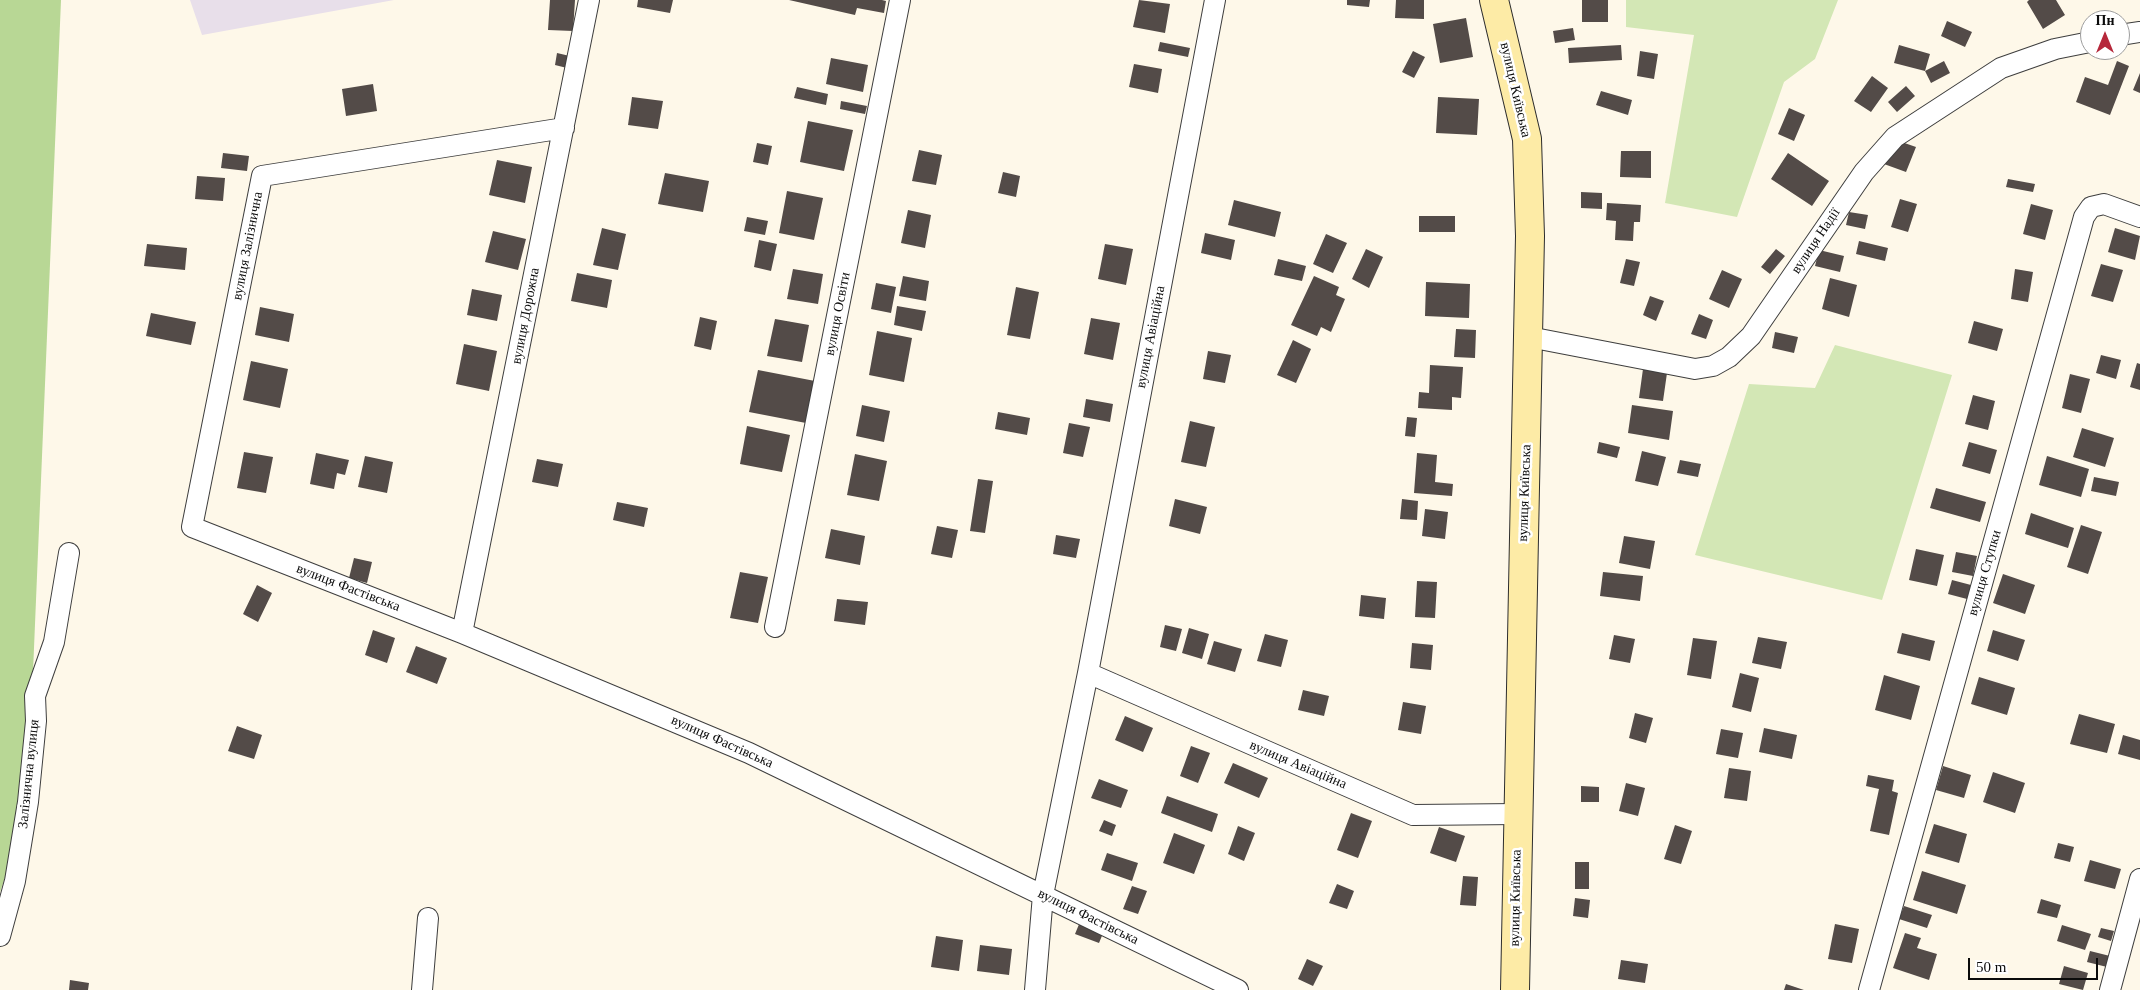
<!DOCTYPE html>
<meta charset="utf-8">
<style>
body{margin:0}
#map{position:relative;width:2140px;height:990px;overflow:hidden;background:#fef8e9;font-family:"Times New Roman",serif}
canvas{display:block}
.north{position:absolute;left:2080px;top:10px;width:50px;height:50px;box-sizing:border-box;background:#fff;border:1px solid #9d9d9d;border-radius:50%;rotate:0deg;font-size:14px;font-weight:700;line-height:20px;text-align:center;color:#0b0b0b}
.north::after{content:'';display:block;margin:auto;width:18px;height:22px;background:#b6283b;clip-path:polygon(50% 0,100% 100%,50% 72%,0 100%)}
.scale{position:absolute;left:1968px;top:958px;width:130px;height:22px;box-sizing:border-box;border:2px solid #0b0b0b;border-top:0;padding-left:6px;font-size:15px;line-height:18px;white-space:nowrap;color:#0b0b0b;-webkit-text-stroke:4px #fff;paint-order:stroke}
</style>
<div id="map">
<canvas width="2140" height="990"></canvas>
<div class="north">Пн</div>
<div class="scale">50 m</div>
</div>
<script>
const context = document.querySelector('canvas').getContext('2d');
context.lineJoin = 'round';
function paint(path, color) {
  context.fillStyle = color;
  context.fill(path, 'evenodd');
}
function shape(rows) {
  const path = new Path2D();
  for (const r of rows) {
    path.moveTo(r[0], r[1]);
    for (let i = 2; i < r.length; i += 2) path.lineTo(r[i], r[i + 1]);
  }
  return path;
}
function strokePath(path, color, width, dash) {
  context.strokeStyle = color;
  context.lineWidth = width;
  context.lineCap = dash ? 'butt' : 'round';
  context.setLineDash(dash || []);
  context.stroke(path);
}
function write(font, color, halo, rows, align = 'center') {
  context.font = font + ' "Times New Roman",serif';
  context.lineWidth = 5;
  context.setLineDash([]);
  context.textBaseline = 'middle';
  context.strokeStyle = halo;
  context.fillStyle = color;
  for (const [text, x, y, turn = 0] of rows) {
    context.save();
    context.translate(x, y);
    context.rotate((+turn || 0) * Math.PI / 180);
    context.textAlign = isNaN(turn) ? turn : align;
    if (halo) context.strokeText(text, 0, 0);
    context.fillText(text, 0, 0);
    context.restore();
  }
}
const industrial = shape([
 [190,0,394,0,202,35]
]);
const green = shape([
 [1626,0,1838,0,1815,59,1784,82,1737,217,1665,203,1694,35,1626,27],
 [1835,345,1952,375,1882,600,1695,555,1749,384,1815,388]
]);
const forest = shape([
 [0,0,61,0,33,672,16,846,0,892]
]);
const building = shape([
 [550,0,575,0,573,31,548,30],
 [638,0,673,0,670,13,637,7],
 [789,0,882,0,886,1,884,13,857,8,855,15],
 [1139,0,1170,4,1165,33,1133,27],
 [1347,0,1370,0,1369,7,1347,5],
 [1396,0,1424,0,1424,19,1395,18],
 [1582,0,1608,0,1608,22,1582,22],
 [2029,0,2056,0,2065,15,2043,29,2027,2],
 [1466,18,1473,57,1440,63,1433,24],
 [1947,21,1972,32,1965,47,1941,36],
 [1573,28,1575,40,1555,43,1553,31],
 [1160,42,1190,48,1188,57,1158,51],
 [1621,45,1622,60,1569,63,1568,48],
 [1899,45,1930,54,1925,71,1894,63],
 [1413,51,1425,57,1414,78,1402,72],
 [1640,51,1658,54,1654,79,1637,76],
 [557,53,574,57,571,69,555,65],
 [831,58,868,65,863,92,826,84],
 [1944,61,1950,73,1931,83,1925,71],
 [2117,61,2129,66,2110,115,2076,102,2085,77,2108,85],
 [1134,64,1162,69,1158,93,1129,87],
 [2140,73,2140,93,2133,90],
 [1872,76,1888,88,1871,112,1854,101],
 [373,84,377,111,346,116,342,89],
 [1906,86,1915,96,1897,112,1888,102],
 [797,87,828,94,826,105,794,98],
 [1601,91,1632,100,1628,115,1596,105],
 [632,97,663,101,658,129,628,125],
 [1438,97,1479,99,1477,135,1436,133],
 [841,101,867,106,865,114,840,109],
 [1789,108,1805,115,1794,141,1778,134],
 [808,121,853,130,844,171,800,162],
 [1893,139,1916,147,1906,172,1884,164],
 [757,143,772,146,768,165,753,162],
 [919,150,942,155,936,185,912,181],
 [1621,151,1651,151,1651,178,1620,177],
 [223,153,249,156,247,171,221,168],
 [1788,153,1829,181,1812,206,1771,179],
 [497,160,532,167,525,203,489,195],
 [1003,172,1020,176,1016,197,998,193],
 [665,173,709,181,703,212,658,204],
 [197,176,225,178,223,201,195,199],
 [2008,179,2035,184,2033,192,2006,187],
 [787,191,823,198,814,240,779,233],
 [1581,192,1602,193,1602,209,1581,208],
 [1900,199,1917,204,1908,232,1891,227],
 [1234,200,1281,212,1275,237,1228,225],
 [1607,203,1641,205,1640,222,1634,222,1633,241,1615,240,1616,221,1606,220],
 [2031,204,2053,210,2045,240,2023,234],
 [908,210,931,215,925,248,901,243],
 [1849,212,1868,215,1865,229,1846,225],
 [1419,216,1455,216,1455,232,1419,232],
 [747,217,768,221,765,235,744,231],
 [602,228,626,234,618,270,593,265],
 [2115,228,2140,236,2135,260,2108,252],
 [493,231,526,239,518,270,485,262],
 [1205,233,1235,240,1231,260,1201,253],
 [1326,234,1347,243,1333,273,1313,264],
 [759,240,777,244,771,271,754,267],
 [1859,241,1888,248,1885,261,1856,254],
 [147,244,187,248,185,270,144,266],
 [1105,244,1133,249,1126,285,1098,279],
 [1366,249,1383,257,1369,288,1352,279],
 [1776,249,1785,256,1770,274,1761,267],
 [1819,250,1844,256,1840,272,1815,266],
 [1278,259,1306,266,1302,281,1274,275],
 [1626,259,1640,262,1634,286,1620,283],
 [2101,264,2123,270,2113,302,2091,296],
 [793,269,823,274,818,304,787,299],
 [2015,269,2033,272,2028,302,2011,299],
 [1722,270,1742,279,1729,308,1709,299],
 [577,273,612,280,607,308,571,301],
 [903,276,929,281,926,301,899,296],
 [1314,276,1339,287,1336,295,1345,299,1331,332,1321,327,1317,336,1291,325],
 [1830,278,1857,285,1849,317,1822,309],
 [1426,282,1470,284,1469,318,1425,316],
 [876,283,896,287,891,313,871,309],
 [1016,287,1039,292,1030,339,1007,335],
 [472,289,502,295,497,321,467,315],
 [1650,296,1664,301,1656,321,1643,315],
 [897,306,926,311,922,331,894,325],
 [260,307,294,314,289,342,255,335],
 [151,313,196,322,191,345,146,336],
 [1699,314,1713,320,1706,339,1691,334],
 [700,317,717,321,711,350,694,346],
 [1091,318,1120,323,1113,360,1084,354],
 [775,319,809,325,802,362,767,356],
 [1974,321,2003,329,1997,351,1968,343],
 [1456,329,1476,330,1475,358,1454,357],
 [877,331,912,338,904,382,869,375],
 [1775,332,1798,337,1794,353,1772,348],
 [1293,340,1311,349,1296,383,1277,375],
 [464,344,497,351,489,391,456,384],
 [1208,351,1231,355,1225,383,1203,379],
 [2101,355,2121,360,2116,379,2096,373],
 [251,361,288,369,280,408,243,400],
 [2137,363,2140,364,2140,390,2130,387],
 [1430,365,1463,367,1461,398,1452,397,1452,410,1418,408,1419,392,1429,393],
 [1643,369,1667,373,1663,401,1639,398],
 [758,370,815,381,806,423,749,412],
 [2070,374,2090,379,2081,413,2062,408],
 [1973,395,1995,401,1988,430,1965,424],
 [1086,399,1113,404,1110,422,1083,417],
 [862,405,890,411,884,442,856,436],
 [1632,405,1673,411,1669,440,1628,433],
 [998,412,1030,418,1027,435,995,429],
 [1407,417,1417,418,1415,437,1405,436],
 [1190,421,1215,427,1206,467,1181,462],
 [1069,423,1090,427,1083,457,1063,453],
 [747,426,790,435,782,472,740,464],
 [2082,428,2114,438,2105,467,2073,457],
 [1599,442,1620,447,1617,458,1597,453],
 [1969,442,1997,450,1990,474,1962,466],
 [1642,451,1666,457,1658,486,1635,481],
 [244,452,273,457,266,493,237,488],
 [316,453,349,460,345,475,337,473,334,489,310,484],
 [1417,453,1437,455,1435,482,1453,484,1452,496,1414,493],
 [855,454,887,461,879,501,847,495],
 [365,456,393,462,387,493,358,487],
 [2047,456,2089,469,2081,497,2039,485],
 [537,459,563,464,558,487,532,482],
 [1680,460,1701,464,1698,477,1677,473],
 [2094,477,2119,482,2116,496,2091,491],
 [978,479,993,481,985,533,970,531],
 [1936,488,1986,502,1980,522,1930,508],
 [1175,499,1207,507,1200,534,1169,526],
 [1402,499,1418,501,1417,520,1400,519],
 [617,502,648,508,644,527,613,520],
 [1425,509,1448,512,1445,539,1422,536],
 [2031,513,2074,528,2068,548,2025,534],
 [2081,525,2102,532,2088,574,2067,567],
 [937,526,958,530,952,558,931,554],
 [831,529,865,536,860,565,825,558],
 [1056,535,1080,539,1076,558,1053,554],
 [1624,536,1655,541,1650,569,1619,563],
 [1916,549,1944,555,1937,586,1909,580],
 [1956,552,1977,556,1973,576,1952,572],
 [354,558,372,562,367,583,349,578],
 [740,572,768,577,758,623,730,618],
 [1603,572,1643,576,1640,601,1600,596],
 [2003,574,2035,585,2025,614,1993,603],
 [1952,580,1971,585,1967,599,1948,594],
 [1417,581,1437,582,1435,618,1415,617],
 [257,585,272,593,258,622,243,614],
 [1361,595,1386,598,1384,619,1359,616],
 [837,599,868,602,865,625,834,621],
 [1165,625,1182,629,1176,651,1160,647],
 [1189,628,1209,634,1202,659,1182,653],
 [373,630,395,638,387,663,365,655],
 [1993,630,2025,640,2018,661,1987,651],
 [1902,633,1935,641,1930,661,1897,653],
 [1265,634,1288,640,1281,667,1257,661],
 [1614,635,1635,639,1630,663,1609,659],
 [1758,637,1787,642,1781,669,1752,663],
 [1693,638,1717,641,1711,679,1687,675],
 [1214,641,1242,649,1235,672,1207,664],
 [1412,643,1433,645,1431,670,1410,668],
 [416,646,447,658,437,684,406,672],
 [1740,673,1759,678,1751,712,1732,707],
 [1884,675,1920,686,1911,720,1875,710],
 [1979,677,2015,688,2007,715,1971,704],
 [1303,690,1329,696,1324,716,1298,710],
 [1403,702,1426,706,1421,734,1398,730],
 [1635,713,1653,718,1646,743,1629,738],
 [2079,714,2115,724,2107,753,2070,744],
 [1125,716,1153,728,1143,752,1115,740],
 [237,726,262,735,254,759,228,751],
 [1764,728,1797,735,1792,759,1759,752],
 [1721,729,1743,733,1738,758,1716,754],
 [2123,735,2140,740,2140,760,2118,754],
 [1191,746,1210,753,1198,783,1180,776],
 [1233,763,1268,778,1259,798,1224,783],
 [1943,766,1971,775,1964,798,1936,790],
 [1729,768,1751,771,1747,801,1724,798],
 [1993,772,2025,783,2015,813,1983,802],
 [1868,775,1894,780,1892,791,1898,793,1889,835,1870,831,1879,789,1866,786],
 [1099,779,1128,790,1121,808,1091,798],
 [1626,783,1645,788,1638,816,1619,811],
 [1581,786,1599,787,1599,802,1581,802],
 [1167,796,1218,814,1212,832,1161,813],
 [1351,813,1372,821,1358,858,1337,850],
 [1104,820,1116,825,1112,836,1099,831],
 [1934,824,1967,834,1959,863,1925,853],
 [1675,825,1692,831,1681,864,1664,859],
 [1238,826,1255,833,1244,861,1228,854],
 [1439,827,1465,836,1456,862,1430,853],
 [1174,833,1205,845,1194,874,1163,863],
 [2058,843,2074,847,2070,862,2054,858],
 [1107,853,1138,863,1132,881,1101,870],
 [2090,860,2121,869,2115,889,2084,881],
 [1575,862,1589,862,1589,889,1575,889],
 [1922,871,1966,885,1957,914,1913,900],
 [1463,876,1478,877,1476,906,1460,905],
 [1337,884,1354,891,1347,909,1329,903],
 [1132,886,1147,891,1138,914,1123,909],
 [1575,898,1590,900,1588,918,1573,916],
 [2041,899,2061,905,2057,918,2037,913],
 [1904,906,1932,915,1927,928,1899,919],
 [1082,917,1106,926,1099,943,1075,934],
 [1835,924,1859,929,1852,963,1828,959],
 [2062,925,2091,934,2085,950,2057,941],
 [2101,928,2114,931,2111,941,2098,937],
 [1905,933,1921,938,1917,948,1937,954,1929,980,1893,968],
 [936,936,963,940,959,971,931,967],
 [980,945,1012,949,1009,975,977,971],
 [2090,951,2110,956,2107,967,2087,962],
 [1307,959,1323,966,1313,986,1298,979],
 [1621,960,1648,964,1645,983,1618,979],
 [2064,966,2088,973,2083,990,2059,984],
 [70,980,89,983,88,990,69,990],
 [1786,984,1804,990,1784,990]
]);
const street = shape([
 [2120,35,2140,32],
 [564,128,262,176,192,527,462,633,749,753,1238,990],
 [1529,337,1695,369,1713,366,1729,357,1751,336,1864,172,1895,137,2001,68,2055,49,2090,42],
 [775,627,900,0],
 [462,633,589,0],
 [1088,673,1413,815,1518,814],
 [0,936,15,881,28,802,36,721,35,696,54,642,69,553],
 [422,990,428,918],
 [1035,990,1043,895,1088,673,1215,0],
 [1869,990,2084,217,2091,207,2104,204,2140,217],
 [2110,990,2140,879]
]);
const secondary = shape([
 [1494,0,1527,139,1530,236,1515,990]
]);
const streetNames = [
 ["вулиця Київська",1515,90,77],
 ["вулиця Надії",1816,241,-56],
 ["вулиця Залізнична",248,246,-79],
 ["вулиця Освіти",838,314,-79],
 ["вулиця Дорожна",526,316,-79],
 ["вулиця Авіаційна",1151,337,-79],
 ["вулиця Київська",1525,493,-88],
 ["вулиця Ступки",1985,573,-74],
 ["вулиця Фастівська",348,588,21],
 ["вулиця Фастівська",722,742,24],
 ["вулиця Авіаційна",1298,765,23],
 ["Залізнична вулиця",29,774,-84],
 ["вулиця Київська",1516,898,-89],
 ["вулиця Фастівська",1088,917,26]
];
paint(industrial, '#e8dfea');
paint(green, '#d3e7b5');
paint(forest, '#b8d795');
paint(building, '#534b48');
strokePath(street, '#3e3e3e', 22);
strokePath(secondary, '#2d2d2d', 30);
strokePath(street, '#fff', 20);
strokePath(secondary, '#fdeba6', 28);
write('14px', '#0b0b0b', '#fff', streetNames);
</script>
